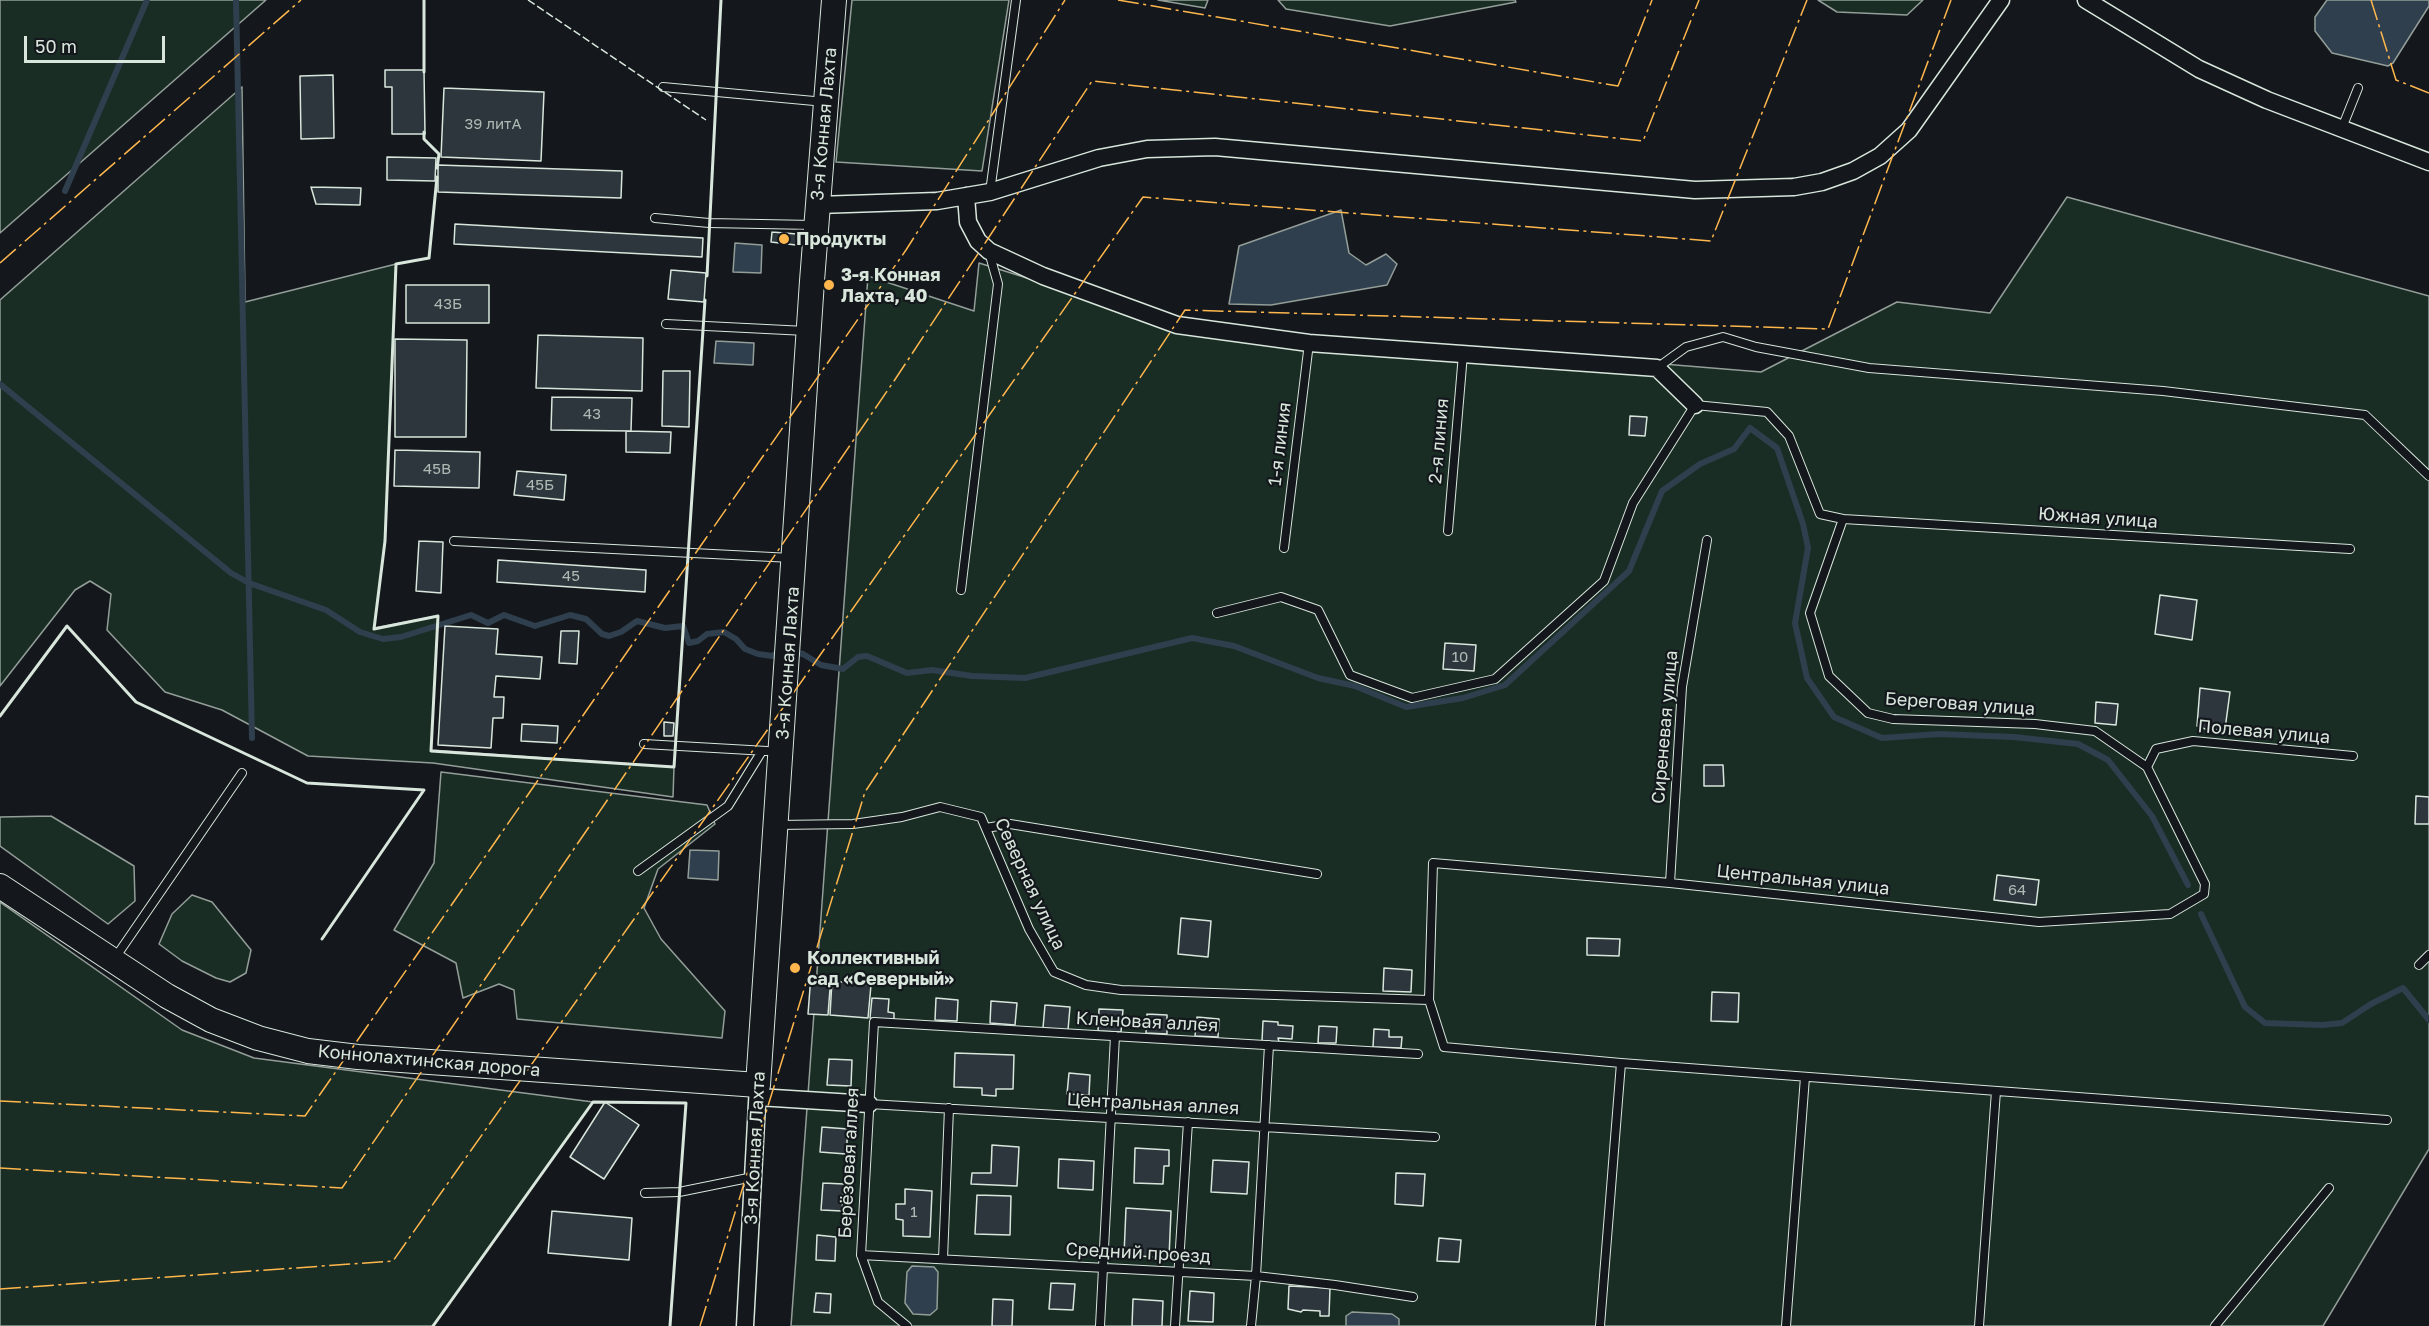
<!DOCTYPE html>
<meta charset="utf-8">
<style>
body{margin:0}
#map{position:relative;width:2429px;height:1326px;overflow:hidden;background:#14181c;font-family:"Golos Text",sans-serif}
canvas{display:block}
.scale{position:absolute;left:24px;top:36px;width:141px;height:27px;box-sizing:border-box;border:3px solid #d8e6dc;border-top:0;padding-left:8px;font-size:18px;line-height:21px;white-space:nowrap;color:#d8e6dc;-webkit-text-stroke:4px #14181c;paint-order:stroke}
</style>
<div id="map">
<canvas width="2429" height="1326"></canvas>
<div class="scale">50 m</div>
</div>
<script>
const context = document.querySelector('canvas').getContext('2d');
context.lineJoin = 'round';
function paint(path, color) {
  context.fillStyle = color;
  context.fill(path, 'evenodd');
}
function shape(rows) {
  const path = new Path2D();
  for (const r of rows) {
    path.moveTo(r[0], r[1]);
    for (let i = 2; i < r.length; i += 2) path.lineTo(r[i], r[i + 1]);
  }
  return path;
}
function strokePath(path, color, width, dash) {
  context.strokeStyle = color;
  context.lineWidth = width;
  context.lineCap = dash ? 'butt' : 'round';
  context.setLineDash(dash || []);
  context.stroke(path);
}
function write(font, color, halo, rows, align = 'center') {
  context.font = font + ' "Golos Text",sans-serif';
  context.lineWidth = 4.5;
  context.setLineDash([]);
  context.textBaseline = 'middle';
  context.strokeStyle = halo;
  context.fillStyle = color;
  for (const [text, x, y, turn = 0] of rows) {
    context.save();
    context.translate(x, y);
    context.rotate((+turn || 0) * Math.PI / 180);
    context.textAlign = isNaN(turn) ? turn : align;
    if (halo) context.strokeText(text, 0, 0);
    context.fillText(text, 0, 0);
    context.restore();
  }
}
const green = shape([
 [0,0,266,0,0,233,0,0],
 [852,0,1009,0,982,171,836,162,852,0],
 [1158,0,1208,0,1205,8,1158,0],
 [1278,0,1515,0,1516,2,1390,26,1286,9,1278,0],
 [1818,0,1923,0,1907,15,1837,12,1818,0],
 [242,87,245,302,396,264,385,541,374,628,438,616,431,750,674,767,673,797,433,763,308,756,222,710,165,692,107,630,111,594,90,581,75,590,0,686,0,300,242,87],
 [2067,197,2429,296,2429,1149,2323,1326,791,1326,868,276,974,311,979,263,1174,324,1761,372,1897,302,1990,313,2067,197],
 [441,772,707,805,715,824,658,869,644,908,661,939,725,1011,722,1038,517,1019,514,990,499,984,463,998,456,963,394,930,434,863,441,772],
 [51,816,134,866,135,901,108,924,0,846,0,817,51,816],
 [192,895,212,902,251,950,246,973,230,982,216,978,182,961,159,944,172,914,192,895],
 [0,902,182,1030,254,1058,593,1102,433,1326,0,1326,0,902]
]);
const water = shape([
 [2327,0,2429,0,2429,6,2393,63,2388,66,2332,53,2315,31,2315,17,2327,0],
 [1341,210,1349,253,1366,265,1386,254,1397,264,1387,285,1271,305,1229,304,1239,246,1341,210],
 [735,243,762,245,761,273,733,272,735,243],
 [716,341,754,343,753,365,714,363,716,341],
 [690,850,719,851,718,880,688,878,690,850],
 [912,1266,934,1267,938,1272,937,1309,930,1315,913,1314,905,1303,907,1272,912,1266],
 [1352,1312,1392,1314,1399,1319,1399,1326,1346,1326,1346,1316,1352,1312]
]);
const stream = shape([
 [236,0,252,738],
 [65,191,147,0],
 [0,384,231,573,249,583,326,610,360,632,383,639,401,637,471,615,488,623,504,615,535,626,570,615,586,619,602,634,609,636,621,632,637,621,665,628,683,626,689,643,698,641,707,634,724,632,736,639,745,649,758,654,772,656,780,651],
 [793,652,803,654,821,665,843,669,858,657,867,656,907,673,932,670,972,676,1025,678,1192,638,1234,646,1318,678,1355,686,1406,707,1463,698,1505,685,1629,571,1662,491,1700,464,1734,449,1750,428,1777,448,1803,524,1808,548,1795,623,1807,678,1834,717,1882,738,1939,734,2014,737,2078,744,2108,760,2152,816,2188,885],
 [2201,914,2245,1007,2265,1023,2322,1025,2342,1023,2371,1004,2403,988,2429,1020]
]);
const building = shape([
 [385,70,424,70,425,134,392,134,392,87,385,87,385,70],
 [333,75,334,138,301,139,300,76,333,75],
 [444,88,544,92,541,161,441,157,444,88],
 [387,157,436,158,435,181,387,180,387,157],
 [438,165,622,171,621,198,438,192,438,165],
 [311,187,361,188,360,205,316,204,311,187],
 [455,224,703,238,702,257,454,244,455,224],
 [772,232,797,234,796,245,771,242,772,232],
 [671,270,706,273,704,302,668,299,671,270],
 [406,285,489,285,489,323,406,323,406,285],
 [538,335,643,338,642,391,536,388,538,335],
 [395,339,467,340,466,437,395,437,395,339],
 [663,371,690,371,689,427,662,426,663,371],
 [552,397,632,398,631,431,551,430,552,397],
 [1630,416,1647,417,1645,436,1629,435,1630,416],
 [626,431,671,432,670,453,626,452,626,431],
 [395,450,480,452,479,488,394,486,395,450],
 [517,471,566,475,564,500,514,495,517,471],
 [419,541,443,542,441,593,416,591,419,541],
 [498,560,646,570,645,592,497,582,498,560],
 [2160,595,2197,600,2192,640,2155,634,2160,595],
 [445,626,498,629,496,654,542,657,540,679,496,676,494,697,504,697,503,718,493,718,491,748,438,745,445,626],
 [561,631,579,631,577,664,559,663,561,631],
 [1445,643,1476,645,1474,671,1443,669,1445,643],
 [2200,688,2230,692,2225,729,2211,731,2197,726,2200,688],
 [2096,702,2118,704,2116,725,2095,723,2096,702],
 [664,722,674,723,673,736,664,736,664,722],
 [522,724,558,726,557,743,521,741,522,724],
 [1704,765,1723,765,1724,786,1704,786,1704,765],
 [2416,796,2429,797,2429,824,2415,824,2416,796],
 [1997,875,2039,880,2036,905,1994,900,1997,875],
 [1181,918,1211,921,1208,957,1178,954,1181,918],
 [1587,938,1620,939,1619,956,1587,955,1587,938],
 [1384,968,1412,970,1411,992,1383,991,1384,968],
 [811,975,831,976,828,1015,808,1014,811,975],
 [832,981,871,985,868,1018,830,1015,832,981],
 [1712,992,1739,993,1738,1022,1711,1021,1712,992],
 [872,998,889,999,888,1012,894,1013,894,1020,870,1018,872,998],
 [936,998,958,1000,957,1021,935,1020,936,998],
 [991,1001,1017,1003,1015,1025,990,1023,991,1001],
 [1045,1005,1070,1007,1068,1030,1043,1028,1045,1005],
 [1099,1009,1123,1010,1121,1032,1098,1031,1099,1009],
 [1147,1014,1167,1015,1167,1034,1146,1033,1147,1014],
 [1197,1017,1219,1019,1218,1037,1195,1036,1197,1017],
 [1263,1021,1278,1022,1278,1025,1293,1026,1292,1039,1278,1038,1279,1042,1262,1041,1263,1021],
 [1319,1026,1337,1027,1336,1043,1318,1043,1319,1026],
 [1374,1029,1389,1030,1389,1037,1402,1037,1401,1048,1373,1047,1374,1029],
 [955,1053,1014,1055,1013,1089,996,1089,996,1096,982,1095,982,1088,954,1087,955,1053],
 [829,1059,852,1060,851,1086,827,1085,829,1059],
 [1069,1073,1090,1075,1089,1095,1067,1094,1069,1073],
 [605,1102,639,1125,604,1179,570,1157,605,1102],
 [822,1127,848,1129,846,1154,820,1152,822,1127],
 [992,1145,1019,1147,1017,1186,971,1184,972,1173,991,1173,992,1145],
 [1135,1148,1169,1150,1169,1166,1164,1166,1163,1184,1134,1183,1135,1148],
 [1059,1159,1094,1161,1093,1190,1058,1188,1059,1159],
 [1213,1160,1249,1162,1247,1194,1211,1192,1213,1160],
 [1396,1173,1425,1174,1423,1206,1395,1204,1396,1173],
 [823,1183,844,1184,842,1211,821,1210,823,1183],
 [905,1189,932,1191,930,1237,903,1236,903,1220,896,1219,896,1204,905,1204,905,1189],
 [977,1195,1011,1196,1010,1235,975,1234,977,1195],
 [1126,1208,1171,1211,1169,1258,1124,1255,1126,1208],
 [552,1211,632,1218,629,1260,548,1253,552,1211],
 [817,1235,836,1237,835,1261,816,1260,817,1235],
 [1439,1238,1461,1240,1459,1262,1437,1261,1439,1238],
 [1051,1283,1075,1284,1073,1310,1049,1309,1051,1283],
 [1289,1286,1330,1288,1329,1316,1320,1316,1320,1311,1303,1310,1301,1312,1288,1309,1289,1286],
 [1190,1291,1214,1293,1213,1322,1188,1321,1190,1291],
 [816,1293,831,1294,830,1313,814,1312,816,1293],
 [993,1299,1013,1300,1012,1326,992,1326,993,1299],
 [1133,1299,1163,1301,1162,1326,1132,1326,1133,1299]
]);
const service = shape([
 [663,87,825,102],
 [2342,128,2358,88],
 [990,192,1016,0],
 [655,218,709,223,813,225],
 [666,324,806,331],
 [1657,368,1686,347,1723,337,1756,347,1869,368,2163,391,2365,415,2429,476],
 [1843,519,2350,549],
 [1448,531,1463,354],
 [454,541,792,558],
 [1284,548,1309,343],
 [961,590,998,284,989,252],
 [1217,613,1281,597,1318,610,1350,675,1412,698,1495,679,1604,581,1633,503,1695,405,1767,412,1789,436,1820,514,1843,519,1810,613,1829,676,1868,713,1893,719,2035,724,2095,731,2147,767,2205,884,2204,894,2170,914,2039,922,1670,883,1433,863,1429,1000,1444,1047,1621,1063,2387,1120],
 [644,744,767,751],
 [2147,767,2156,749,2193,741,2353,756],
 [777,825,853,824,902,817,940,807,981,817,1029,929,1054,972,1086,985,1121,990,1429,1000],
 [986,828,1010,824,1317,874],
 [638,871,728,806,762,751],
 [1670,883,1682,687,1707,540],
 [115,958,242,773],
 [2419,965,2429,955],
 [869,1104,1435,1137],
 [645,1193,679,1192,753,1177],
 [861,1255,1256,1276,1335,1285,1413,1297],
 [943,1259,949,1108],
 [907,1326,878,1302,861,1255,874,1022,1418,1054],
 [1100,1326,1115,1036],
 [1175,1326,1188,1122],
 [1251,1326,1256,1276,1269,1045],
 [1600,1326,1621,1063],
 [1786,1326,1805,1077],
 [1979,1326,1996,1091],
 [2215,1326,2329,1188]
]);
const minor = shape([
 [2086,0,2199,69,2267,100,2429,162],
 [966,196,968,222,978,241,989,251,1043,276,1177,325,1309,343,1657,368,1695,405],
 [818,205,937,201,990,192,1099,158,1147,149,1215,147,1695,190,1794,187,1822,182,1853,171,1880,156,1909,130,2001,0],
 [758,1097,869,1104],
 [745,1326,758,1085]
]);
const secondary = shape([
 [0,886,167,996,211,1020,258,1038,308,1051,358,1057,758,1085,812,281,834,0]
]);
const fence = shape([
 [528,0,706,120]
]);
const wall = shape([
 [424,0,424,72],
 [424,132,424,139,439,154,437,168],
 [437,177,429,258,396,264,385,541,374,629,438,616,431,751,674,767,705,300],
 [707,276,721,0],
 [0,716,67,626,136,702,307,783,424,790,322,939],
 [433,1326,593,1102,686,1103,670,1326]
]);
const power = shape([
 [1118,0,1618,86,1652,0],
 [2371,0,2396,80,2429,93],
 [0,263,301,0],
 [0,1101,305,1116,906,250,1065,0],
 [0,1168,342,1188,894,381,1092,81,1643,141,1699,0],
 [0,1289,393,1261,1143,197,1711,241,1807,0],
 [700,1326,865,792,1185,310,1828,329,1951,0]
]);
const markers = [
 [784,239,6,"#ffb74d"],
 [829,285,6,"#ffb74d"],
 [795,968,6,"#ffb74d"]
];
const numberNames = [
 ["39 литА",493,124],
 ["43Б",448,304],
 ["43",592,414],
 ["45В",437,469],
 ["45Б",540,485],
 ["45",571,576],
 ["10",1460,657],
 ["64",2017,890],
 ["1",914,1212]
];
const streetNames = [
 ["3-я Конная Лахта",824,124,-85],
 ["2-я линия",1439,441,-85],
 ["1-я линия",1280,444,-83],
 ["Южная улица",2098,518,4],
 ["3-я Конная Лахта",788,663,-86],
 ["Береговая улица",1960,704,4],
 ["Сиреневая улица",1665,727,-85],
 ["Полевая улица",2264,732,5],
 ["Центральная улица",1803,880,6],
 ["Северная улица",1030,884,65],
 ["Кленовая аллея",1147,1022,3],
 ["Коннолахтинская дорога",429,1061,5],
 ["Центральная аллея",1153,1104,3],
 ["3-я Конная Лахта",755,1148,-87],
 ["Берёзовая аллея",849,1163,-87],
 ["Средний проезд",1138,1253,3]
];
const poiNames = [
 ["Продукты",796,239],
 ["3-я Конная",841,275],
 ["Лахта, 40",841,296],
 ["Коллективный",807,958],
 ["сад «Северный»",807,979]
];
paint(green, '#1a2d24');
strokePath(green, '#939e99', 1.5);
paint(water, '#2f3f4d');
strokePath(water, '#939e99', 1.5);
strokePath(stream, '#2f3f4d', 6);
paint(building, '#2c363c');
strokePath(building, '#d8e6dc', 1.5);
strokePath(service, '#d8e6dc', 10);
strokePath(minor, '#d8e6dc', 19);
strokePath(secondary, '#d8e6dc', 26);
strokePath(service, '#14181c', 8);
strokePath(minor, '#14181c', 16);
strokePath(secondary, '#14181c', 24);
strokePath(fence, '#d8e6dc', 1.5, [8, 3]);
strokePath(wall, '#d8e6dc', 3);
strokePath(power, '#ffb74d', 1.5, [21, 4.5, 3, 4.5]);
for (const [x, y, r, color] of markers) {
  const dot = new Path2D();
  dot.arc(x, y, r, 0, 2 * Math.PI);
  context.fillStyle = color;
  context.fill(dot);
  strokePath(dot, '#14181c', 2);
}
write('15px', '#adbab4', null, numberNames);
write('18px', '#d8e6dc', '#14181c', streetNames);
write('bold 18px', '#d8e6dc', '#14181c', poiNames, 'left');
</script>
